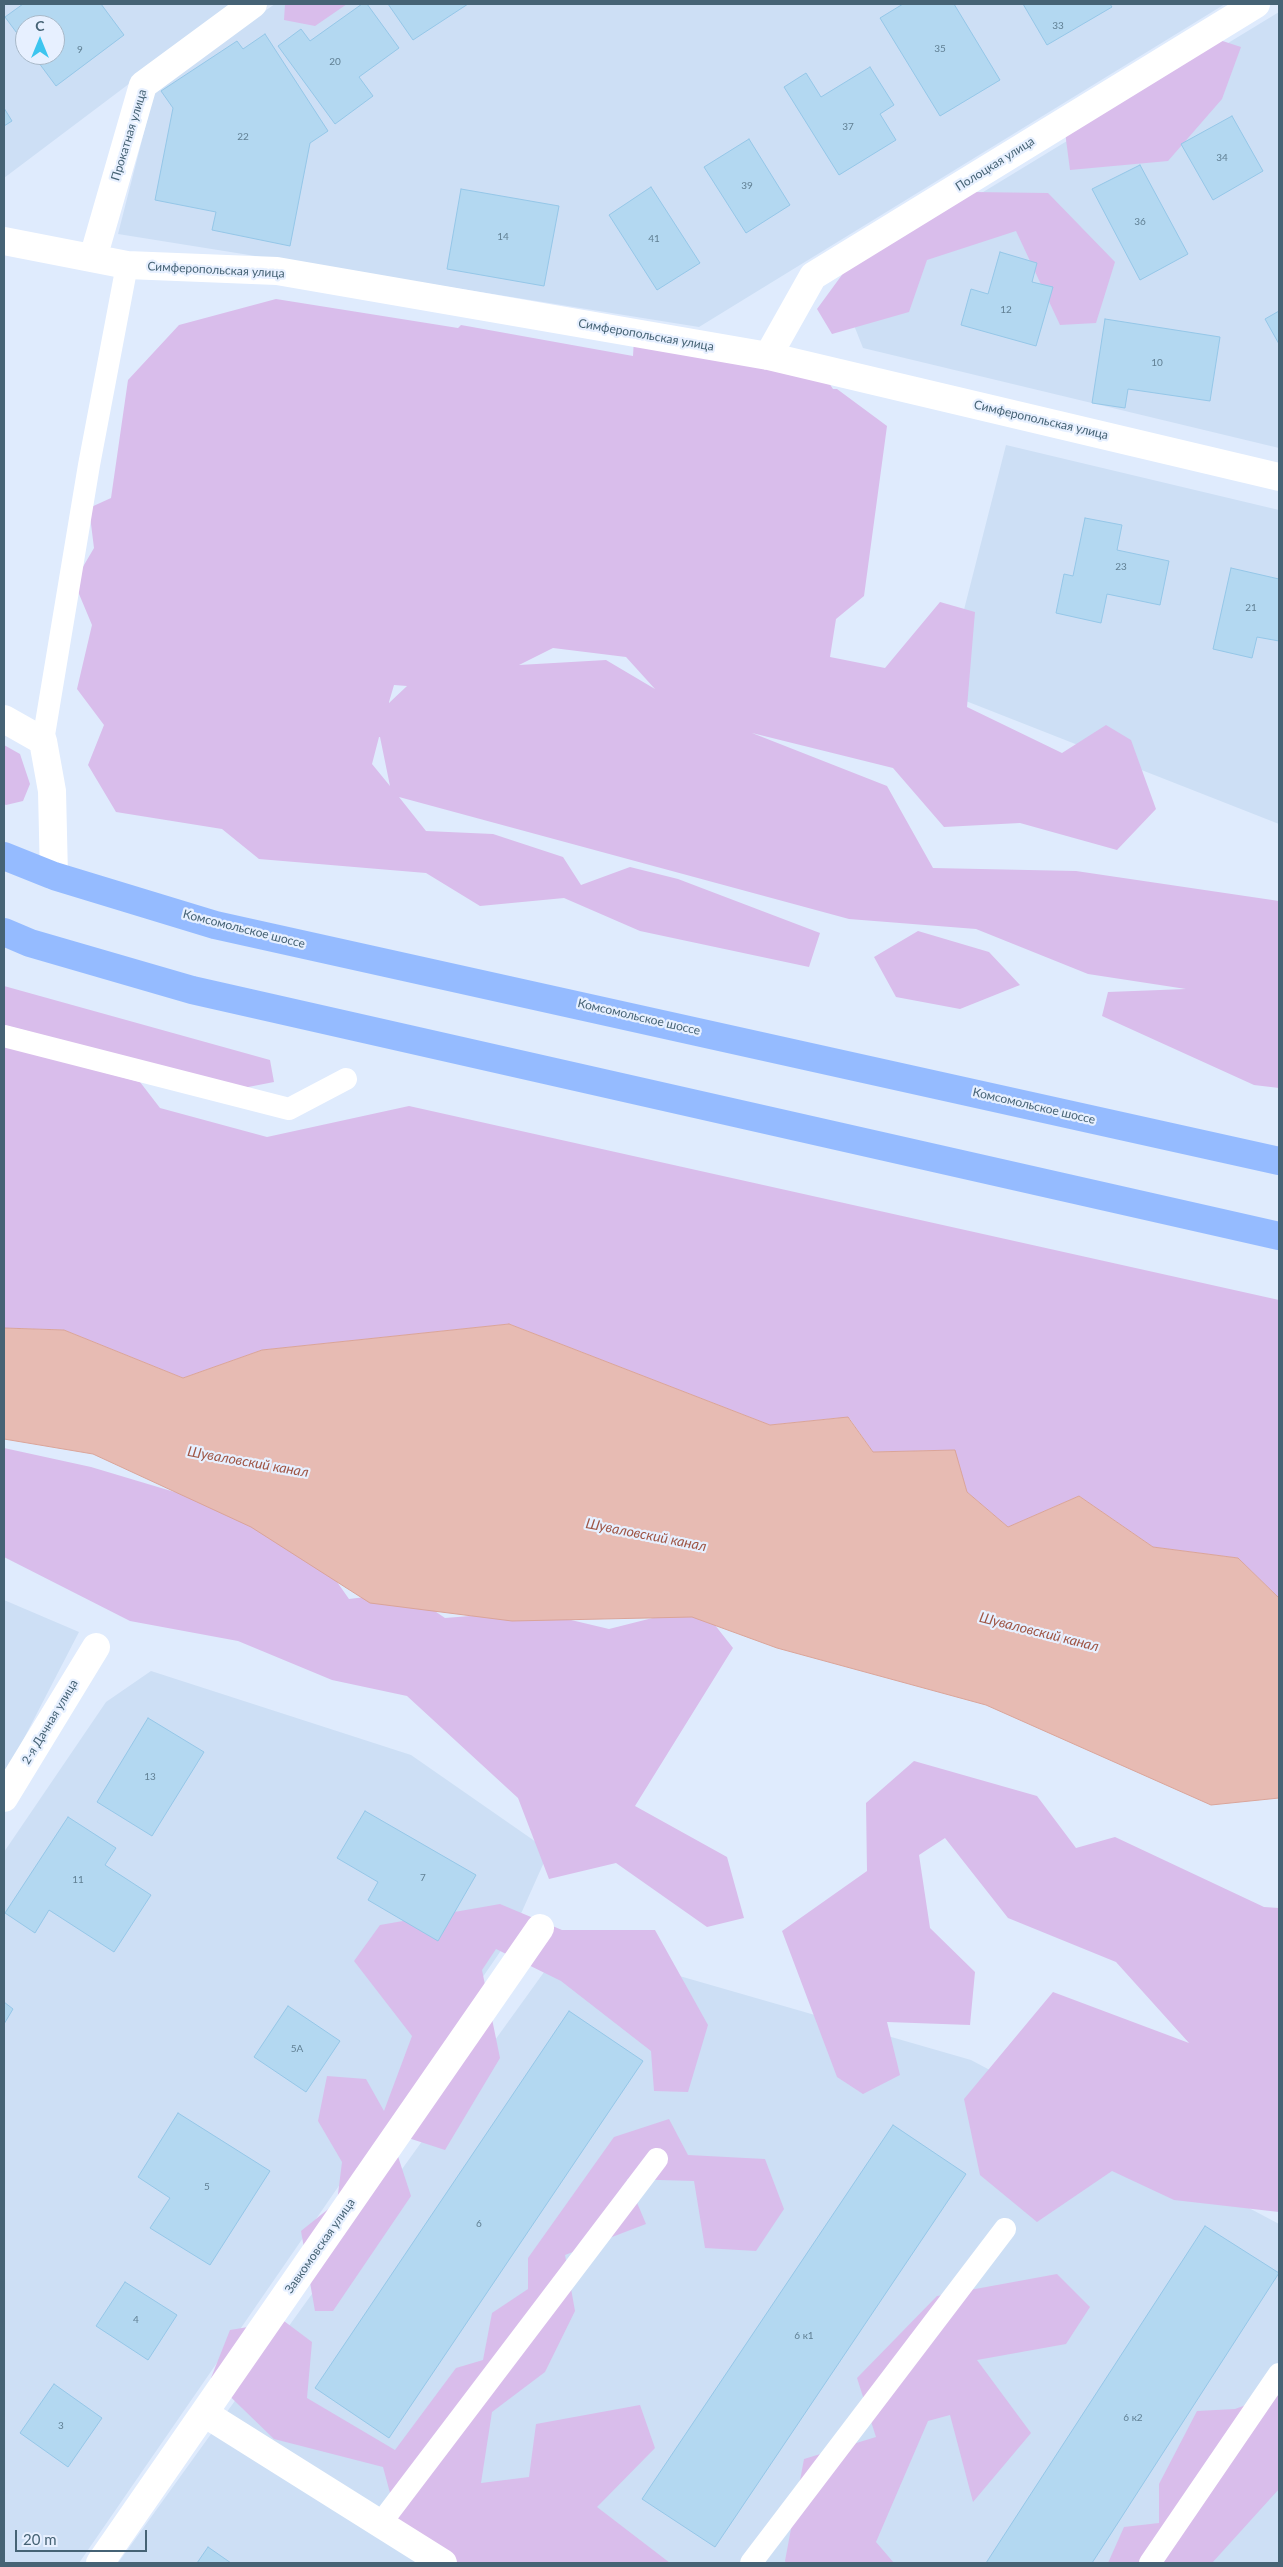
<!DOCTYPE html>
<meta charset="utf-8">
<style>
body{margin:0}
#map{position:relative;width:1283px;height:2567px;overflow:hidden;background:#dfebfd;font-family:Lato,sans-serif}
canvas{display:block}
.frame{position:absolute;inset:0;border:5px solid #466375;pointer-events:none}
.north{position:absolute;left:15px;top:15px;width:50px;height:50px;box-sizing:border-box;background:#e7f0ff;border:1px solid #a7b8c8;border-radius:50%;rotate:0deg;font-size:14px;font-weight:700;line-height:20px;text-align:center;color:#466375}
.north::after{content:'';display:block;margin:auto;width:18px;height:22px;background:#3dc5ef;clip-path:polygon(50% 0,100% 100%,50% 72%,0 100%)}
.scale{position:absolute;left:15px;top:2530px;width:132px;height:22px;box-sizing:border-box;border:2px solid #466375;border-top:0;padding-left:6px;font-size:15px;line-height:18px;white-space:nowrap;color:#466375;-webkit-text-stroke:4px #e7f0ff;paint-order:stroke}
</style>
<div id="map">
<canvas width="1283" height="2567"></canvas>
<div class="frame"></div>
<div class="north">С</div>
<div class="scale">20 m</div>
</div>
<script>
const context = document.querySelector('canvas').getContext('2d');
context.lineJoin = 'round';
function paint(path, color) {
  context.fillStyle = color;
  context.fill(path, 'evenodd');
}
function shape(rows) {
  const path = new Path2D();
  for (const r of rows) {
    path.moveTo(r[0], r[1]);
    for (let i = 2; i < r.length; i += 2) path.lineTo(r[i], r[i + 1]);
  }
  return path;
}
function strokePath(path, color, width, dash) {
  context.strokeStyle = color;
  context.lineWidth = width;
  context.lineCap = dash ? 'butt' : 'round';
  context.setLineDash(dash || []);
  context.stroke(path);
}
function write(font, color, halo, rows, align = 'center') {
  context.font = font + ' Lato,sans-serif';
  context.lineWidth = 4.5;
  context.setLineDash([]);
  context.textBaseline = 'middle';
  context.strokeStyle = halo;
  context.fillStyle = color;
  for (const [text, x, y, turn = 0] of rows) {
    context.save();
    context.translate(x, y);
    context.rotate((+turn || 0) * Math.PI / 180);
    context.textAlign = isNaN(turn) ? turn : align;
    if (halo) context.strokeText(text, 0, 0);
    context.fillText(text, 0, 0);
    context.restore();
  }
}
const residential = shape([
 [4,4,235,4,4,178],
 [25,25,55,25,55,55,25,55],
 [275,4,1225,4,699,327,118,234,156,85],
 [1279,12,1279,448,863,348,842,295,878,256],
 [1006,445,1279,510,1279,824,943,692],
 [4,1600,79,1632,4,1777],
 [151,1671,411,1755,549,1851,511,1936,79,2563,4,2563,4,1852,106,1702],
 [565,1943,971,2060,1279,2224,1279,2563,118,2563]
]);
const green = shape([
 [285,4,347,4,315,26,284,20],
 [1198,33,1241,47,1222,99,1168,161,1070,170,1065,132],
 [973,192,1048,193,1115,262,1096,323,1060,325,1016,231,927,260,909,312,832,334,817,309,847,268],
 [276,299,458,328,461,325,633,356,634,339,827,380,833,389,837,389,887,426,864,596,836,619,830,657,885,668,940,602,975,612,967,707,1062,753,1106,725,1131,740,1156,809,1117,850,1020,823,944,827,893,768,752,733,887,786,933,868,1076,871,1279,901,1279,1088,1254,1085,1102,1016,1108,992,1186,989,1088,974,976,929,849,919,399,797,426,831,493,834,563,857,581,885,630,867,678,879,820,933,809,967,640,931,564,898,480,906,426,873,259,859,222,829,116,812,88,765,104,725,77,689,92,625,74,582,94,548,89,508,111,498,128,380,179,325],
 [553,648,626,657,655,689,606,660,519,665],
 [394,685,407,686,389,703,389,702],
 [379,737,380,737,390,786,372,764],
 [4,745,20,754,30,784,23,801,6,805,4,804],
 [918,931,989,952,1020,985,960,1009,896,997,874,957],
 [4,986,270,1060,274,1082,243,1088,4,1025],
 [4,1046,140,1082,160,1108,267,1137,409,1106,1279,1300,1279,1598,1238,1558,1153,1547,1079,1496,1008,1527,967,1492,954,1450,873,1452,850,1419,837,1418,770,1425,509,1324,262,1350,183,1378,64,1330,4,1328],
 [4,1448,91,1467,228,1508,314,1549,349,1599,407,1592,445,1618,533,1611,609,1629,700,1606,733,1648,635,1806,727,1857,744,1918,707,1927,616,1863,549,1879,518,1798,407,1696,332,1680,238,1641,130,1621,4,1557],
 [914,1761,1037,1796,1076,1848,1115,1837,1264,1907,1279,1908,1279,2212,1174,2200,1112,2171,1037,2222,980,2175,964,2099,1053,1992,1189,2043,1116,1962,1008,1918,945,1838,919,1855,930,1928,975,1972,970,2025,887,2022,900,2075,863,2094,837,2077,782,1931,867,1871,866,1803],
 [500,1904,562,1930,655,1930,708,2025,688,2092,654,2091,651,2051,561,1981,496,1949,482,1970,500,2058,445,2150,390,2132,411,2196,333,2311,315,2311,301,2231,337,2202,342,2162,318,2121,327,2076,366,2079,384,2111,412,2036,354,1961,380,1925],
 [669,2119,688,2155,765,2159,784,2209,756,2251,705,2248,694,2181,627,2179,646,2224,565,2255,575,2311,545,2372,492,2412,481,2483,529,2477,536,2424,640,2405,655,2448,597,2507,670,2563,453,2563,406,2552,383,2467,274,2439,211,2378,230,2330,284,2321,312,2342,307,2398,395,2450,456,2368,483,2360,492,2313,528,2289,528,2258,614,2137],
 [1057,2274,1090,2307,1066,2344,977,2360,1031,2433,973,2502,950,2415,928,2421,876,2542,894,2563,786,2563,785,2561,804,2459,876,2437,857,2378,937,2296],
 [1279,2393,1279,2489,1212,2563,1108,2563,1124,2527,1159,2523,1159,2484,1197,2411,1235,2409]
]);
const water = shape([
 [509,1324,770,1425,848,1417,873,1452,955,1450,967,1492,1008,1527,1079,1496,1153,1547,1238,1558,1279,1598,1279,1798,1211,1805,986,1705,777,1648,692,1617,512,1621,370,1603,251,1527,93,1454,4,1439,4,1328,64,1330,183,1378,262,1350,509,1324]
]);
const building = shape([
 [23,4,101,4,124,35,56,86,33,55,55,55,55,25,25,25,25,44,5,17,23,4],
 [362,4,367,4,399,48,359,77,373,96,335,124,278,46,301,29,310,41,362,4],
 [388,4,468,4,413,40,388,4],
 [903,4,954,4,1000,80,940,116,880,18,903,4],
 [1023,4,1110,4,1112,7,1047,45,1023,4],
 [265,34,328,131,310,143,290,246,212,230,216,212,155,200,173,108,161,91,237,41,243,49,265,34],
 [870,67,894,105,880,114,896,140,839,175,784,87,806,73,821,97,870,67],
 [4,108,12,121,4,126,4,108],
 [1232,116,1263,171,1213,200,1181,144,1232,116],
 [749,139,790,205,746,233,704,167,749,139],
 [1140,165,1188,254,1140,280,1092,189,1140,165],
 [651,187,700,263,657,290,609,215,651,187],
 [461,189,559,206,544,286,447,269,461,189],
 [1000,252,1037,263,1032,282,1053,287,1036,346,961,325,971,289,988,294,1000,252],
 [1279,311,1279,344,1265,319,1279,311],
 [1105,319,1220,337,1210,401,1128,389,1125,408,1092,403,1105,319],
 [1085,518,1122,525,1117,550,1169,561,1160,605,1107,594,1101,623,1056,613,1064,574,1073,576,1085,518],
 [1231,568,1279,579,1279,641,1257,637,1252,658,1213,649,1231,568],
 [148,1718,204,1752,152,1836,97,1802,148,1718],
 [365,1811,476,1875,438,1941,368,1900,378,1882,337,1858,365,1811],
 [68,1817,116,1848,105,1865,151,1895,114,1952,49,1910,35,1933,5,1913,68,1817],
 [4,2002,13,2009,4,2024,4,2002],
 [288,2006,340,2041,306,2092,254,2057,288,2006],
 [569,2011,643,2061,389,2438,315,2388,569,2011],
 [178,2113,270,2171,210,2265,150,2228,170,2198,138,2177,178,2113],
 [893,2125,966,2174,715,2547,642,2499,893,2125],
 [1205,2226,1279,2273,1092,2563,986,2563,1205,2226],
 [125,2282,177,2315,148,2360,96,2326,125,2282],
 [54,2384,102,2418,68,2467,20,2433,54,2384],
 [208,2547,231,2563,197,2563,208,2547]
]);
const service = shape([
 [43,741,89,465,127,265],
 [4,1036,289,1109,346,1079],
 [380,2524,657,2159],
 [751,2563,1005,2229],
 [1150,2563,1279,2374]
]);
const minor = shape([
 [4,241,127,265,277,271,768,356,1279,477],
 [93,258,143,85,253,4],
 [768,356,813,276,1256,4],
 [4,719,43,741,52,791,54,876],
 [4,1798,96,1647],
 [204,2413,443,2563],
 [100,2563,540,1928]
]);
const primary = shape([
 [4,856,54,876,215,925,1279,1161],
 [4,932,30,943,192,990,1279,1236]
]);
const numberNames = [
 ["33",1058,26],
 ["35",940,49],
 ["9",80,50],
 ["20",335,62],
 ["37",848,127],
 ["22",243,137],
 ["34",1222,158],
 ["39",747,186],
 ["36",1140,222],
 ["14",503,237],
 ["41",654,239],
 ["12",1006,310],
 ["10",1157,363],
 ["23",1121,567],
 ["21",1251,608],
 ["13",150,1777],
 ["7",423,1878],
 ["11",78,1880],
 ["5А",297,2049],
 ["5",207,2187],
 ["6",479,2224],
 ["4",136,2320],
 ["6 к1",804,2336],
 ["6 к2",1133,2418],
 ["3",61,2426]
];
const streetNames = [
 ["Прокатная улица",129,135,-73],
 ["Полоцкая улица",995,164,-32],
 ["Симферопольская улица",216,270,3],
 ["Симферопольская улица",646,335,10],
 ["Симферопольская улица",1041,420,13],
 ["Комсомольское шоссе",244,929,14],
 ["Комсомольское шоссе",639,1017,13],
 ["Комсомольское шоссе",1034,1106,13],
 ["2-я Дачная улица",50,1722,-59],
 ["Завкомовская улица",320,2246,-55]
];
const waterNames = [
 ["Шуваловский канал",248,1462,10],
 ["Шуваловский канал",646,1535,11],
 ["Шуваловский канал",1039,1632,14]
];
paint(residential, '#cddff5');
paint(green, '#d9bdeb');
paint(water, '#e7bbb3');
strokePath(water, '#daa499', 1);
paint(building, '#b3d8f1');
strokePath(building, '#95c7e8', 1);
strokePath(service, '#fff', 22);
strokePath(minor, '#fff', 28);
strokePath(primary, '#95bbff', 28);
write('10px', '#618094', null, numberNames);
write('12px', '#466375', '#e7f0ff', streetNames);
write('italic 14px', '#9f5646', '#e7f0ff', waterNames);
</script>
